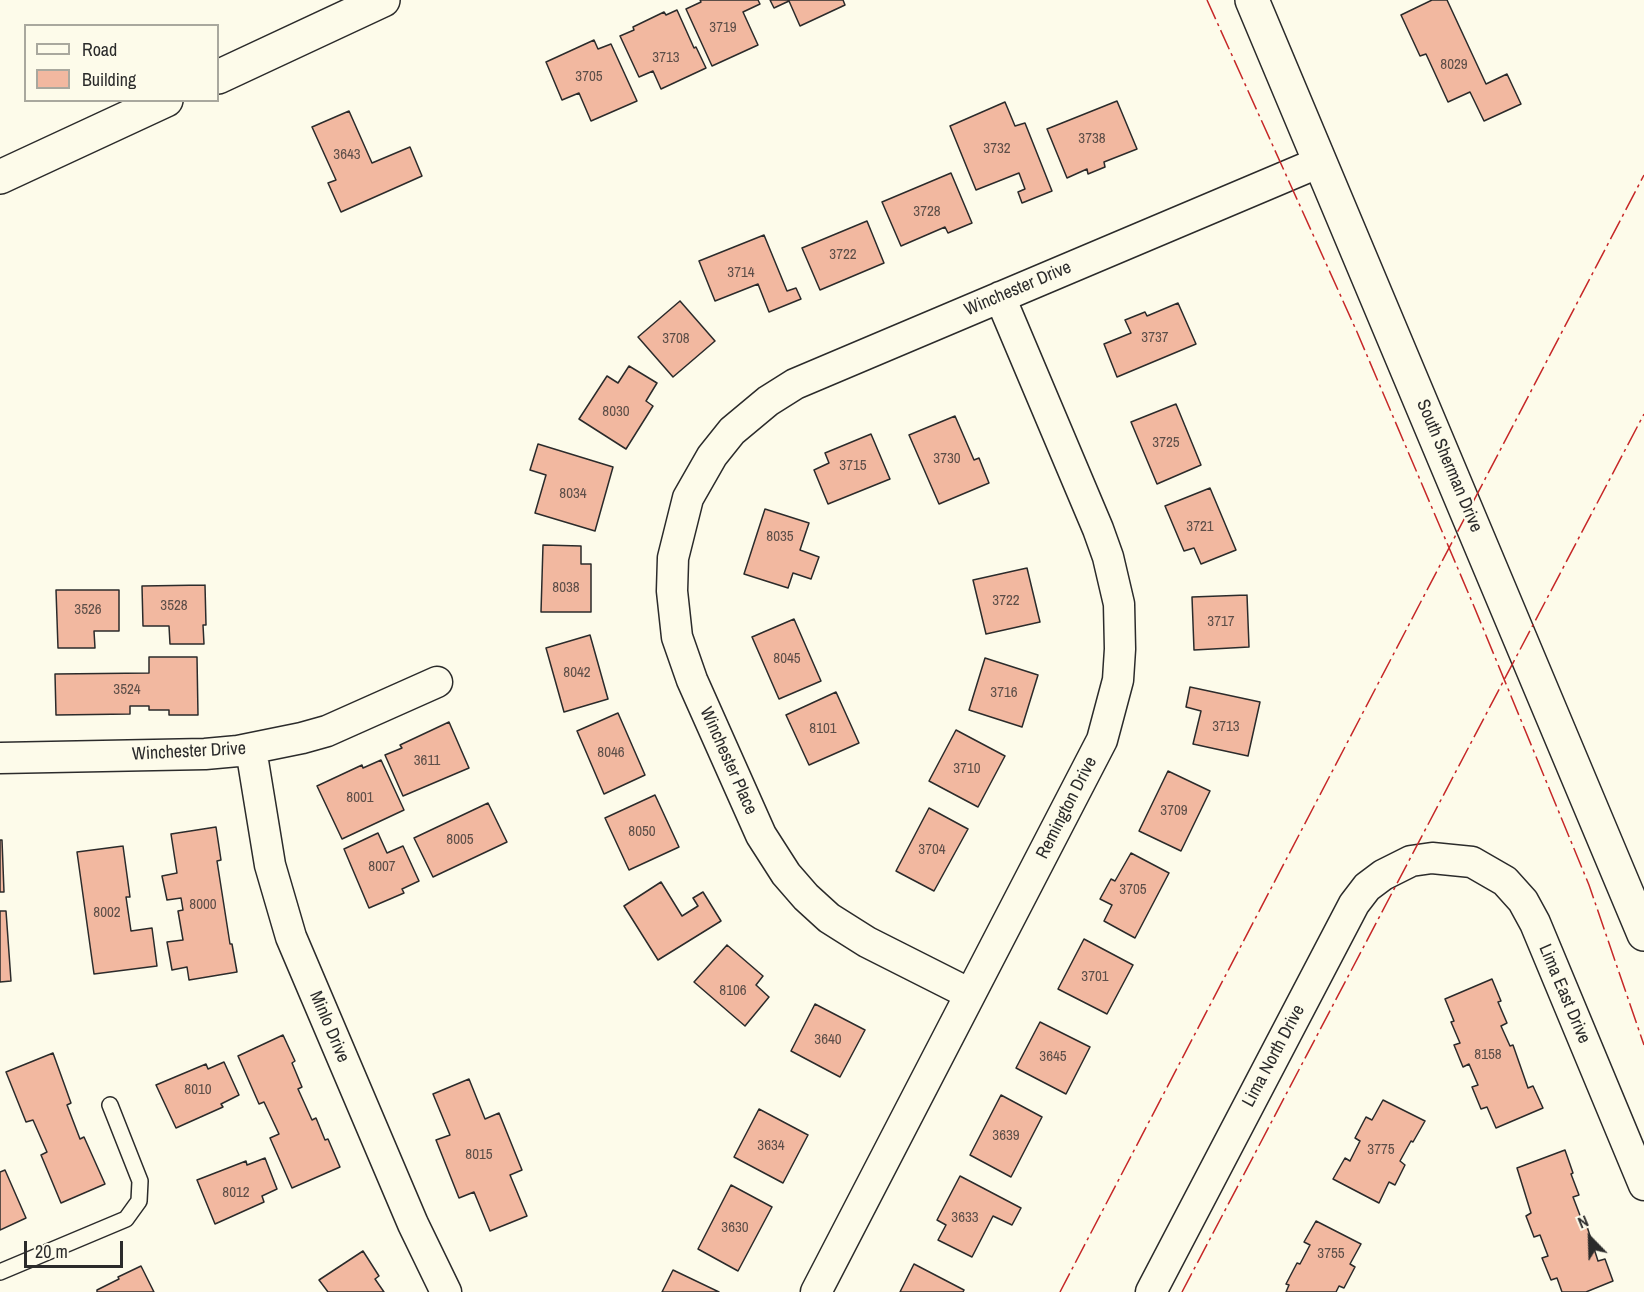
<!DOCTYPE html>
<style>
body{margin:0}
#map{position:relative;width:1644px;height:1292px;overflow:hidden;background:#fdfbea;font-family:"Archivo Narrow",sans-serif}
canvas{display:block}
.legend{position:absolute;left:24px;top:24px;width:195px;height:78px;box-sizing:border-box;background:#fdfbea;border:2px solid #a9a89e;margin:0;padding:8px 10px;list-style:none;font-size:18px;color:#2b2b2b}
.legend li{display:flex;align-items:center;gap:12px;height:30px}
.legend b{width:30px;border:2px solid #a9a89e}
.north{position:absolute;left:1560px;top:1208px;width:60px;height:60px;-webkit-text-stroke:4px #fdfbea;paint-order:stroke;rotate:337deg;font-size:16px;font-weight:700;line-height:24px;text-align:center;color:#2b2b2b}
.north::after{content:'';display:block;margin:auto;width:21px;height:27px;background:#2b2b2b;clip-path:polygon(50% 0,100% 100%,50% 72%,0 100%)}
.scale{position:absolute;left:24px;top:1241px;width:99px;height:27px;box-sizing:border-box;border:3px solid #2b2b2b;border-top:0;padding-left:8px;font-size:18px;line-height:21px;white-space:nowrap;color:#2b2b2b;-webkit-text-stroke:4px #fdfbea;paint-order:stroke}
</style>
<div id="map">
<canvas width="1644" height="1292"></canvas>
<ul class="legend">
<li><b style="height:8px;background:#fdfbea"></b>Road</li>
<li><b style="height:16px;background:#f2b8a0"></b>Building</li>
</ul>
<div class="north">N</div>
<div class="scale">20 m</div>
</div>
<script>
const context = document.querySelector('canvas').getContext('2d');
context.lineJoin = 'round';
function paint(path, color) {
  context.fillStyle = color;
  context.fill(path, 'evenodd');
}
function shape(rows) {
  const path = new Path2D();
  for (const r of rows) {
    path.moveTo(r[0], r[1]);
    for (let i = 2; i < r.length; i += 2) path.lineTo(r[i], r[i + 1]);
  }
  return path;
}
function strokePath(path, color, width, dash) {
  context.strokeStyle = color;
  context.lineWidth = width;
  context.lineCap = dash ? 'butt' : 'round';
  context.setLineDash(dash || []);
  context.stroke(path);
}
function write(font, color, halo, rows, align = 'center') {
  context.font = font + ' "Archivo Narrow",sans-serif';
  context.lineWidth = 4.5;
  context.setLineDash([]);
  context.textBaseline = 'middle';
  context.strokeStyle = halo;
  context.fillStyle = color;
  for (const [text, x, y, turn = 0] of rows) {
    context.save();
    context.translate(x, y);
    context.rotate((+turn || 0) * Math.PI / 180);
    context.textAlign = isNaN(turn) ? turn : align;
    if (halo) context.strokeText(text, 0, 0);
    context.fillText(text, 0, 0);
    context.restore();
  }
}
const building = shape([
 [700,0,758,0,760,4,743,12,758,45,712,66,686,9,701,2,700,0],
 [770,0,843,0,845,5,800,26,789,1,774,8,770,0],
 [1432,0,1447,0,1486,84,1507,74,1521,104,1484,121,1470,92,1448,102,1426,54,1420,56,1401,15,1432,0],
 [677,10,694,48,696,47,706,68,661,89,653,71,639,77,620,36,634,30,633,27,664,12,666,15,677,10],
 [594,40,598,49,611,44,637,101,591,121,579,93,562,100,546,62,594,40],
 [1117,101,1137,149,1104,162,1105,167,1088,174,1087,169,1067,178,1047,129,1117,101],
 [1005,102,1015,126,1025,123,1052,191,1022,203,1018,192,1025,189,1019,173,976,190,950,126,1005,102],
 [349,111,372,163,410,147,422,176,341,212,328,183,336,180,312,127,349,111],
 [951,173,972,223,948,233,945,227,901,246,882,202,951,173],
 [867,221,884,263,820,290,802,248,867,221],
 [764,235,787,291,796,288,801,299,769,312,758,284,715,301,699,261,764,235],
 [680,301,715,341,673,377,638,337,680,301],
 [1178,303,1196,344,1117,377,1104,344,1131,333,1125,320,1145,312,1147,316,1178,303],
 [629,366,657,383,646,401,653,406,626,449,579,419,607,376,618,383,629,366],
 [1176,404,1201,465,1157,484,1131,422,1176,404],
 [955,416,974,460,979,458,989,483,939,504,909,435,955,416],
 [871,434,890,479,828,504,814,470,829,463,825,453,871,434],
 [538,444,613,467,595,531,535,513,546,475,530,470,538,444],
 [1210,488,1236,550,1201,564,1194,548,1184,551,1165,506,1210,488],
 [765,509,809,523,800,550,819,557,811,579,793,573,788,588,744,574,765,509],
 [543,545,581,546,581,564,591,564,591,612,541,612,543,545],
 [1027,568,1040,622,986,634,973,580,1027,568],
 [205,585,206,625,203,625,204,644,170,644,169,626,143,626,142,586,205,585],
 [56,590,119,590,119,631,94,631,95,648,58,648,56,590],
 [1247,595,1249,647,1194,650,1192,597,1247,595],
 [794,619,821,681,779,699,752,637,794,619],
 [590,635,608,699,564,712,546,648,590,635],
 [149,657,197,657,198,715,169,715,169,710,149,710,149,706,130,706,130,714,56,715,55,674,149,673,149,657],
 [985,658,1038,675,1022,727,969,710,985,658],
 [1190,687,1260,702,1248,756,1193,744,1201,711,1186,707,1190,687],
 [836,692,859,743,809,765,786,715,836,692],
 [618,713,645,775,604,794,577,731,618,713],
 [449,722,469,768,403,796,385,755,402,748,400,745,449,722],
 [956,730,1005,756,978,807,929,781,956,730],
 [381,760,404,810,342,839,317,786,362,765,363,768,381,760],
 [1168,771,1210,791,1181,851,1139,831,1168,771],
 [655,795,679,847,629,870,605,818,655,795],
 [488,803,507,842,433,877,414,838,488,803],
 [929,808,968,829,934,891,896,871,929,808],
 [216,827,221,860,217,861,230,944,232,944,237,972,189,980,187,967,172,970,167,942,183,940,178,911,183,910,181,898,167,900,162,876,177,873,171,834,216,827],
 [378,833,387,853,403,846,419,881,402,889,404,893,369,908,344,849,378,833],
 [0,840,2,840,4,892,0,892,0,840],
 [123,846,130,897,126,897,131,931,152,928,157,966,94,974,77,852,123,846],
 [1131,853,1169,873,1135,938,1104,921,1112,905,1100,899,1111,879,1115,881,1131,853],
 [661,882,682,916,698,906,693,898,703,892,721,921,658,960,624,906,661,882],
 [0,911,6,911,11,981,0,982,0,911],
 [1084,939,1133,965,1107,1014,1058,989,1084,939],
 [727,945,763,976,756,985,769,997,745,1026,694,982,727,945],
 [1492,979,1501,1001,1498,1002,1507,1023,1501,1026,1510,1046,1513,1045,1528,1088,1533,1086,1543,1108,1496,1128,1487,1107,1481,1109,1472,1087,1478,1085,1469,1064,1463,1067,1454,1045,1460,1043,1451,1022,1454,1021,1445,999,1492,979],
 [815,1004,865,1030,840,1077,791,1051,815,1004],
 [1040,1022,1090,1047,1066,1094,1016,1068,1040,1022],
 [283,1035,295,1061,292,1063,302,1087,298,1089,312,1120,316,1118,325,1140,328,1139,340,1167,292,1188,270,1138,279,1134,264,1102,259,1104,238,1056,283,1035],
 [53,1053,71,1103,67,1105,80,1139,84,1137,105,1184,61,1203,41,1155,47,1152,33,1120,26,1122,6,1072,53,1053],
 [224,1062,239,1095,221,1104,223,1107,176,1128,156,1085,206,1064,208,1069,224,1062],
 [469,1079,485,1119,499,1113,522,1170,510,1175,527,1216,490,1231,474,1192,459,1198,436,1140,450,1135,433,1094,469,1079],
 [1001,1095,1042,1117,1011,1177,970,1155,1001,1095],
 [1383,1100,1425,1121,1413,1142,1411,1141,1400,1161,1405,1165,1395,1185,1389,1182,1379,1203,1333,1179,1345,1158,1350,1161,1360,1141,1355,1138,1366,1117,1372,1120,1383,1100],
 [759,1109,808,1135,783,1183,734,1157,759,1109],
 [1565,1150,1573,1173,1571,1174,1579,1195,1573,1197,1581,1218,1584,1217,1598,1261,1605,1259,1613,1281,1586,1292,1562,1292,1557,1278,1551,1280,1542,1258,1548,1256,1540,1235,1534,1237,1526,1216,1531,1213,1517,1168,1565,1150],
 [265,1158,277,1189,262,1196,264,1202,215,1224,197,1180,246,1161,247,1165,265,1158],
 [5,1170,26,1218,0,1230,0,1172,5,1170],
 [960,1176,1021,1208,1012,1225,993,1216,972,1257,938,1240,946,1225,937,1220,960,1176],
 [731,1185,772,1207,738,1271,698,1249,731,1185],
 [1316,1221,1361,1244,1350,1264,1355,1267,1344,1288,1339,1286,1336,1292,1286,1292,1289,1285,1286,1284,1297,1263,1300,1264,1310,1245,1304,1242,1316,1221],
 [363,1251,379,1276,375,1279,384,1292,328,1292,319,1280,363,1251],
 [914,1264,964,1290,963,1292,900,1292,914,1264],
 [141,1266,154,1292,97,1292,97,1290,119,1279,118,1277,141,1266],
 [673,1270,719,1292,662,1292,673,1270]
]);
const lane = shape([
 [0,1272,126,1219,139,1201,140,1181,110,1105]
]);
const street = shape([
 [251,749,270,865,291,937,413,1224,446,1292],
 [0,758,205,754,238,751,302,738,327,731,437,682],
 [970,994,867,942,829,918,806,897,786,874,761,835,692,680,677,637,672,591,673,558,688,498,712,456,732,431,768,401,795,384,1320,162],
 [816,1292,1102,740,1118,680,1120,649,1119,604,1108,557,1098,529,1000,297],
 [1151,1292,1354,904,1367,887,1383,875,1411,861,1432,858,1472,862,1505,881,1523,901,1535,923,1644,1185]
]);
const secondary = shape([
 [1252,0,1644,934],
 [218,77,383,0],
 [0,177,166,100]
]);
const power = shape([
 [1207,0,1357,332,1473,604,1589,885,1644,1045],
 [1060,1292,1644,175],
 [1182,1292,1644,414]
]);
const numberNames = [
 ["3719",723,28],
 ["3713",666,58],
 ["8029",1454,65],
 ["3705",589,77],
 ["3738",1092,139],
 ["3732",997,149],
 ["3643",347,155],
 ["3728",927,212],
 ["3722",843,255],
 ["3714",741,273],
 ["3737",1155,338],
 ["3708",676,339],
 ["8030",616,412],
 ["3725",1166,443],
 ["3730",947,459],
 ["3715",853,466],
 ["8034",573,494],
 ["3721",1200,527],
 ["8035",780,537],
 ["8038",566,588],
 ["3722",1006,601],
 ["3528",174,606],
 ["3526",88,610],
 ["3717",1221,622],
 ["8045",787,659],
 ["8042",577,673],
 ["3524",127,690],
 ["3716",1004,693],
 ["3713",1226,727],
 ["8101",823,729],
 ["8046",611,753],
 ["3611",427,761],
 ["3710",967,769],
 ["8001",360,798],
 ["3709",1174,811],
 ["8050",642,832],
 ["8005",460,840],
 ["3704",932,850],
 ["8007",382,867],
 ["3705",1133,890],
 ["8000",203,905],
 ["8002",107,913],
 ["3701",1095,977],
 ["8106",733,991],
 ["3640",828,1040],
 ["8158",1488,1055],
 ["3645",1053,1057],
 ["8010",198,1090],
 ["3639",1006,1136],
 ["3634",771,1146],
 ["3775",1381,1150],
 ["8015",479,1155],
 ["8012",236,1193],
 ["3633",965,1218],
 ["3630",735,1228],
 ["3755",1331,1254]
];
const streetNames = [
 ["Winchester Drive",1018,289,-23],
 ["South Sherman Drive",1449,466,67],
 ["Winchester Drive",189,752,-3],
 ["Winchester Place",728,761,66],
 ["Remington Drive",1067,808,-63],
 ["Lima East Drive",1564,994,67],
 ["Minlo Drive",329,1027,67],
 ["Lima North Drive",1274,1056,-62]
];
paint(building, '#f2b8a0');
strokePath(building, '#2b2b2b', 1.5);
strokePath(lane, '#2b2b2b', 18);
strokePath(street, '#2b2b2b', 33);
strokePath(secondary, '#2b2b2b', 36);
strokePath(lane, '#fdfbea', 15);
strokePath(street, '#fdfbea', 30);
strokePath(secondary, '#fdfbea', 33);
strokePath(power, '#c62828', 1.5, [21, 4.5, 3, 4.5]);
write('15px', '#5d4e48', null, numberNames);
write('18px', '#2b2b2b', '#fdfbea', streetNames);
</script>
